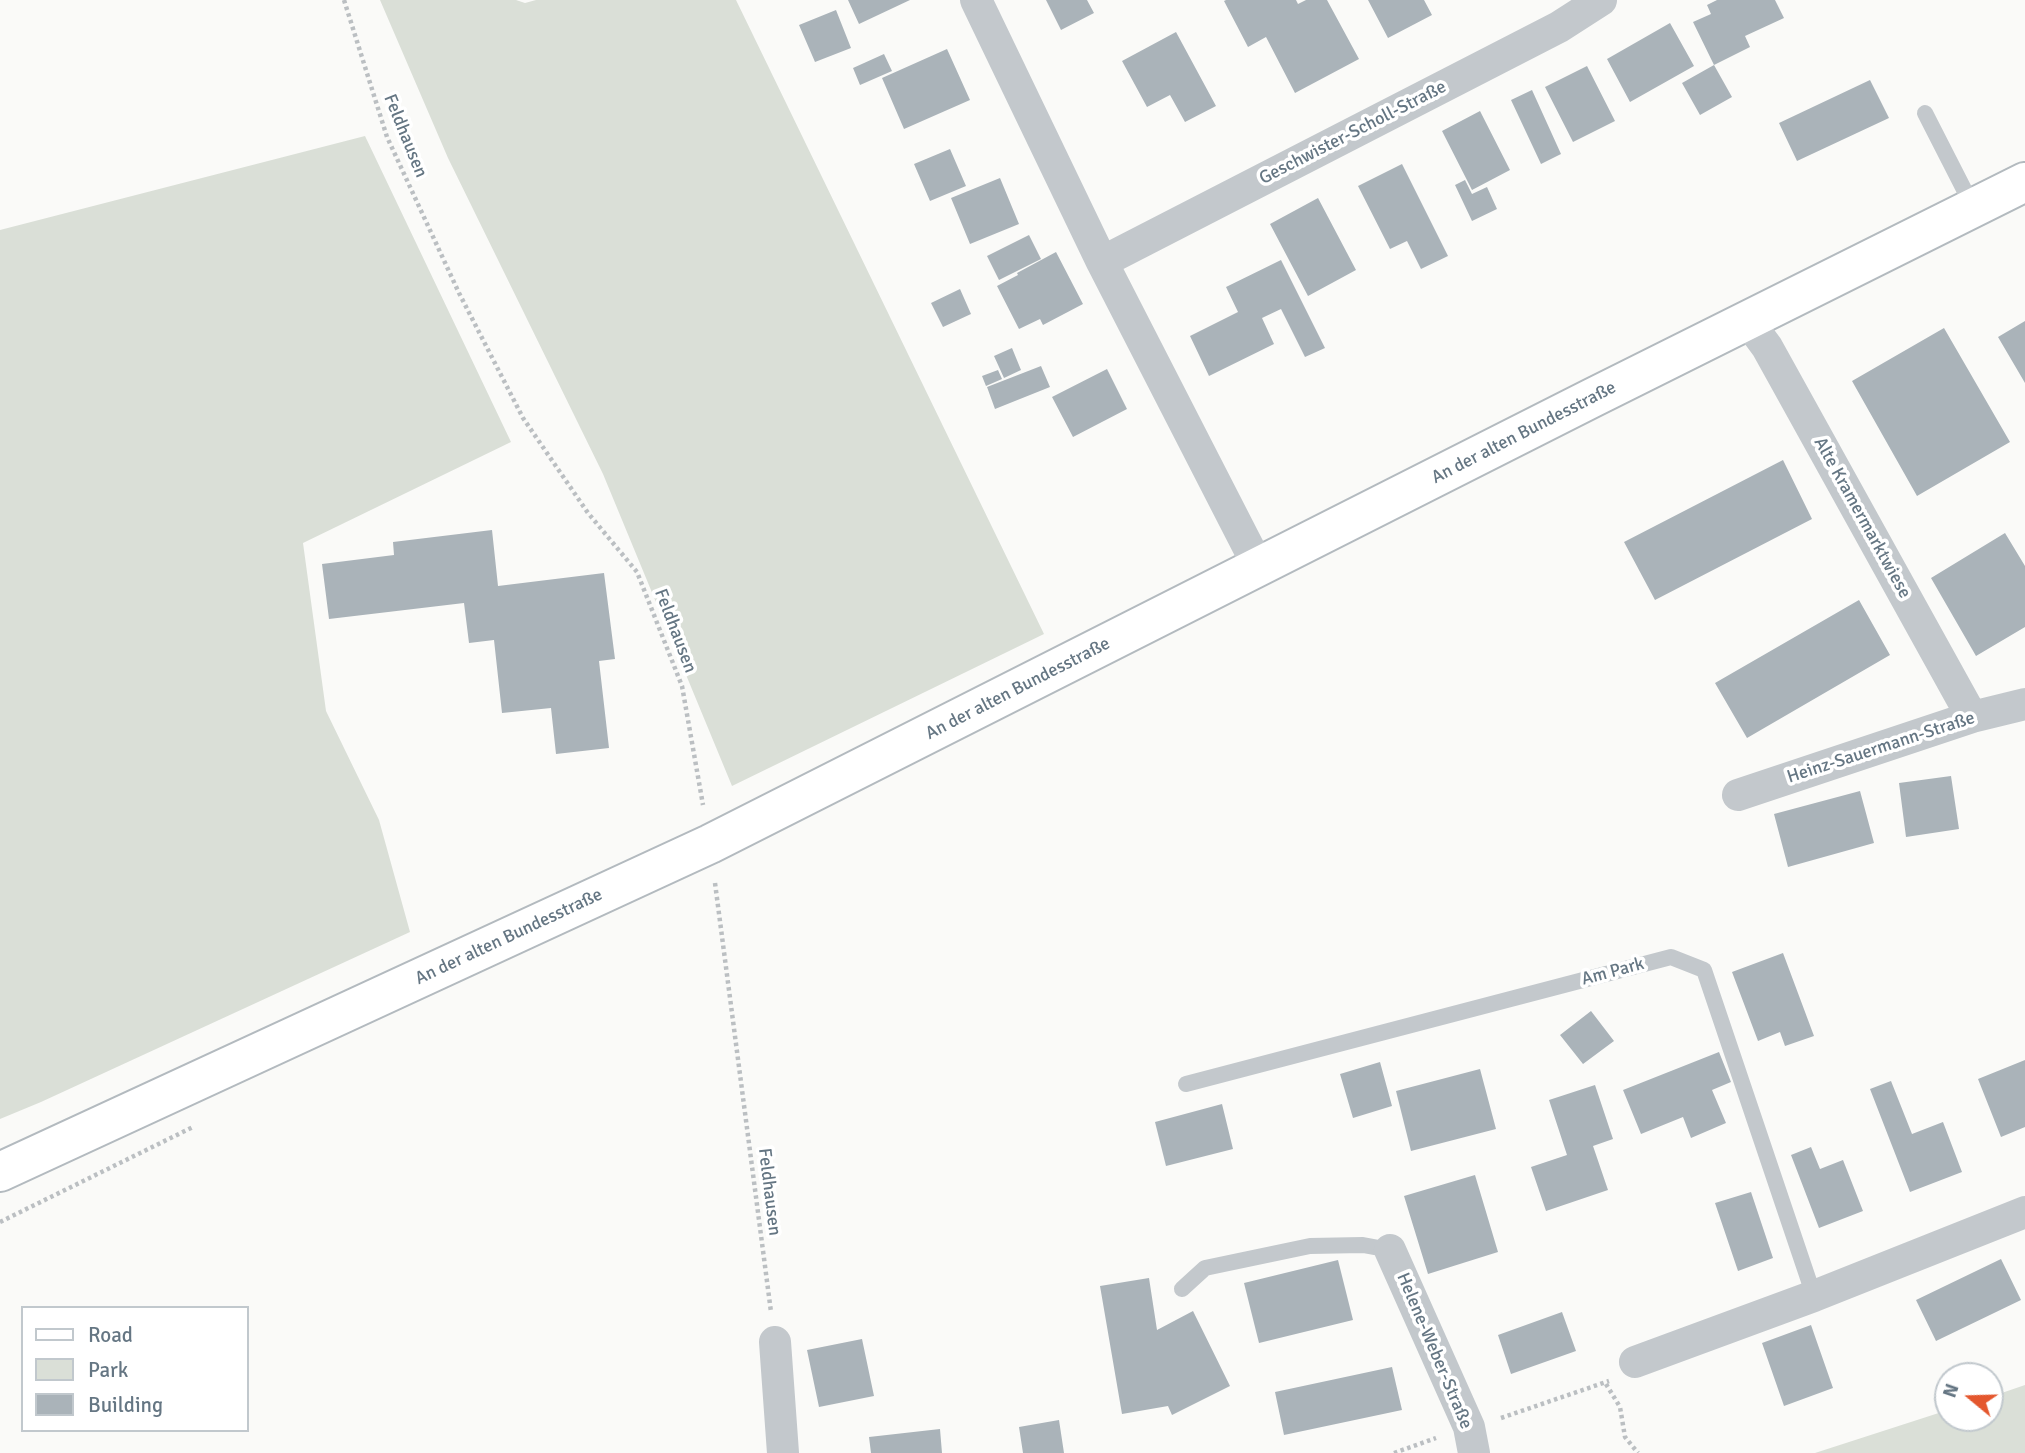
<!DOCTYPE html>
<meta charset="utf-8">
<style>
body{margin:0}
#map{position:relative;width:2025px;height:1453px;overflow:hidden;background:#fafaf8;font-family:Signika,sans-serif}
canvas{display:block}
.legend{position:absolute;left:21px;top:1306px;width:228px;height:126px;box-sizing:border-box;background:#fff;border:2px solid #c1c8cd;margin:0;padding:9px 12px;list-style:none;font-size:21px;color:#657683}
.legend li{display:flex;align-items:center;gap:14px;height:35px}
.legend b{width:35px;border:2px solid #c1c8cd}
.north{position:absolute;left:1934px;top:1362px;width:70px;height:70px;box-sizing:border-box;background:#fff;border:2px solid #c1c8cd;border-radius:50%;rotate:289deg;font-size:19px;font-weight:700;line-height:28px;text-align:center;color:#657683}
.north::after{content:'';display:block;margin:auto;width:24px;height:32px;background:#e4572e;clip-path:polygon(50% 0,100% 100%,50% 72%,0 100%)}
</style>
<div id="map">
<canvas width="2025" height="1453"></canvas>
<ul class="legend">
<li><b style="height:9px;background:#fff"></b>Road</li>
<li><b style="height:19px;background:#dadfd7"></b>Park</li>
<li><b style="height:19px;background:#aab3b9"></b>Building</li>
</ul>
<div class="north">N</div>
</div>
<script>
const context = document.querySelector('canvas').getContext('2d');
context.lineJoin = 'round';
function paint(path, color) {
  context.fillStyle = color;
  context.fill(path, 'evenodd');
}
function shape(rows) {
  const path = new Path2D();
  for (const r of rows) {
    path.moveTo(r[0], r[1]);
    for (let i = 2; i < r.length; i += 2) path.lineTo(r[i], r[i + 1]);
  }
  return path;
}
function strokePath(path, color, width, dash) {
  context.strokeStyle = color;
  context.lineWidth = width;
  context.lineCap = dash ? 'butt' : 'round';
  context.setLineDash(dash || []);
  context.stroke(path);
}
function write(font, color, halo, rows, align = 'center') {
  context.font = font + ' Signika,sans-serif';
  context.lineWidth = 7;
  context.setLineDash([]);
  context.textBaseline = 'middle';
  context.strokeStyle = halo;
  context.fillStyle = color;
  for (const [text, x, y, turn = 0] of rows) {
    context.save();
    context.translate(x, y);
    context.rotate((+turn || 0) * Math.PI / 180);
    context.textAlign = isNaN(turn) ? turn : align;
    if (halo) context.strokeText(text, 0, 0);
    context.fillText(text, 0, 0);
    context.restore();
  }
}
const green = shape([
 [380,0,516,0,525,3,536,0,736,0,1044,634,732,786,603,474,448,158],
 [365,136,511,442,303,543,326,711,379,820,410,932,41,1102,0,1119,0,230],
 [2025,1385,2025,1453,1815,1453,1948,1410,1948,1418,1990,1418,1990,1397]
]);
const building = shape([
 [848,0,910,0,859,24],
 [1046,0,1087,0,1094,13,1061,30],
 [1226,0,1296,0,1298,4,1306,0,1327,0,1359,59,1295,93,1266,37,1248,47,1224,1],
 [1368,0,1424,0,1432,15,1388,38],
 [1717,0,1775,0,1784,18,1745,36,1750,47,1714,65,1732,97,1700,115,1682,83,1714,65,1693,22,1711,14,1707,5],
 [836,10,851,48,815,62,799,25],
 [1670,23,1694,66,1630,102,1607,59],
 [1176,32,1216,106,1185,122,1170,95,1147,107,1122,61],
 [947,49,970,100,904,129,882,78],
 [884,54,892,71,860,85,853,68],
 [1587,66,1615,121,1573,142,1545,87],
 [1870,80,1889,118,1797,161,1779,123],
 [1532,90,1561,154,1541,164,1511,100],
 [1480,111,1510,170,1472,190,1442,131],
 [950,149,966,186,930,201,914,164],
 [1402,164,1448,256,1421,269,1407,241,1390,249,1358,186],
 [1000,178,1019,224,970,244,951,198],
 [1465,180,1472,194,1487,187,1497,209,1472,221,1455,185],
 [1318,198,1356,270,1308,296,1270,224],
 [1029,235,1041,259,999,280,987,256],
 [1056,252,1083,304,1043,325,1040,319,1019,329,997,286,1018,275,1017,273],
 [1281,260,1325,348,1305,357,1281,309,1262,318,1274,344,1209,376,1190,336,1238,312,1226,287],
 [960,289,971,314,943,327,931,303],
 [2025,321,2025,383,1998,337],
 [1944,328,2010,442,1917,496,1852,381],
 [1012,348,1021,370,1004,378,994,356],
 [1041,366,1050,387,995,409,987,387],
 [1107,369,1127,409,1073,437,1052,397],
 [998,370,1002,379,986,386,982,376],
 [1783,460,1812,519,1655,600,1624,542],
 [492,530,498,586,604,573,615,659,599,661,609,748,556,754,551,708,502,713,494,640,469,643,464,603,329,619,322,564,394,555,393,542],
 [2005,533,2025,566,2025,627,1976,656,1931,578],
 [1859,600,1890,655,1747,738,1715,683],
 [1951,776,1959,829,1906,837,1899,783],
 [1860,791,1874,843,1788,867,1774,814],
 [1783,953,1814,1036,1785,1046,1780,1032,1758,1041,1732,972],
 [1591,1011,1614,1041,1583,1064,1560,1035],
 [1719,1052,1731,1082,1712,1090,1726,1123,1691,1138,1683,1117,1641,1134,1623,1090],
 [2025,1060,2025,1127,2001,1137,1978,1079],
 [1380,1062,1392,1106,1353,1118,1340,1074],
 [1480,1069,1496,1129,1411,1151,1396,1091],
 [1891,1081,1912,1134,1943,1122,1962,1172,1910,1192,1870,1089],
 [1595,1085,1613,1139,1593,1146,1608,1190,1546,1211,1531,1167,1567,1155,1549,1100],
 [1222,1104,1233,1149,1166,1166,1155,1122],
 [1811,1147,1820,1169,1843,1160,1863,1211,1819,1228,1791,1155],
 [1475,1175,1498,1252,1428,1274,1404,1196],
 [1751,1192,1773,1258,1738,1271,1715,1203],
 [2001,1259,2021,1300,1936,1341,1916,1300],
 [1338,1260,1353,1320,1259,1343,1244,1283],
 [1149,1278,1157,1330,1193,1311,1230,1386,1172,1415,1168,1406,1122,1414,1100,1286],
 [1562,1312,1576,1351,1511,1374,1498,1335],
 [1811,1325,1833,1388,1784,1406,1762,1343],
 [862,1339,874,1396,819,1407,807,1350],
 [1392,1367,1402,1410,1284,1435,1275,1392],
 [1059,1420,1064,1453,1023,1453,1019,1427],
 [940,1429,942,1453,871,1453,869,1437]
]);
const path = shape([
 [344,0,387,137,459,293,523,418,588,513,637,572,682,686,703,805],
 [715,883,771,1312],
 [0,1222,193,1127],
 [1606,1384,1620,1407,1625,1437,1638,1453],
 [1501,1418,1609,1381],
 [1394,1453,1436,1438]
]);
const lane = shape([
 [1925,113,1973,207],
 [1186,1084,1671,957,1704,970,1814,1296],
 [1182,1289,1205,1268,1310,1246,1363,1245,1390,1250]
]);
const street = shape([
 [976,0,1102,262,1259,568],
 [1102,262,1559,27,1601,0],
 [1747,320,1767,347,1972,717],
 [1738,795,1972,717,2025,704],
 [1390,1250,1469,1427,1474,1453],
 [775,1342,783,1453],
 [1635,1362,1814,1296,2025,1212]
]);
const secondary = shape([
 [0,1172,710,844,1592,398,2025,182]
]);
const streetNames = [
 ["Geschwister-Scholl-Straße",1353,133,-27],
 ["Feldhausen",405,136,68],
 ["An der alten Bundesstraße",1524,433,-27],
 ["Alte Kramermarktwiese",1862,518,61],
 ["Feldhausen",675,631,69],
 ["An der alten Bundesstraße",1018,689,-27],
 ["Heinz-Sauermann-Straße",1881,748,-18],
 ["An der alten Bundesstraße",509,937,-25],
 ["Am Park",1613,972,-15],
 ["Feldhausen",769,1192,83],
 ["Helene-Weber-Straße",1434,1351,67]
];
paint(green, '#dadfd7');
paint(building, '#aab3b9');
strokePath(secondary, '#b3babf', 42);
strokePath(path, '#bbbfc2', 4.5, [3.5, 3.5]);
strokePath(lane, '#c3c8cc', 16);
strokePath(street, '#c3c8cc', 32);
strokePath(secondary, '#fff', 38);
write('18px', '#657683', '#fff', streetNames);
</script>
